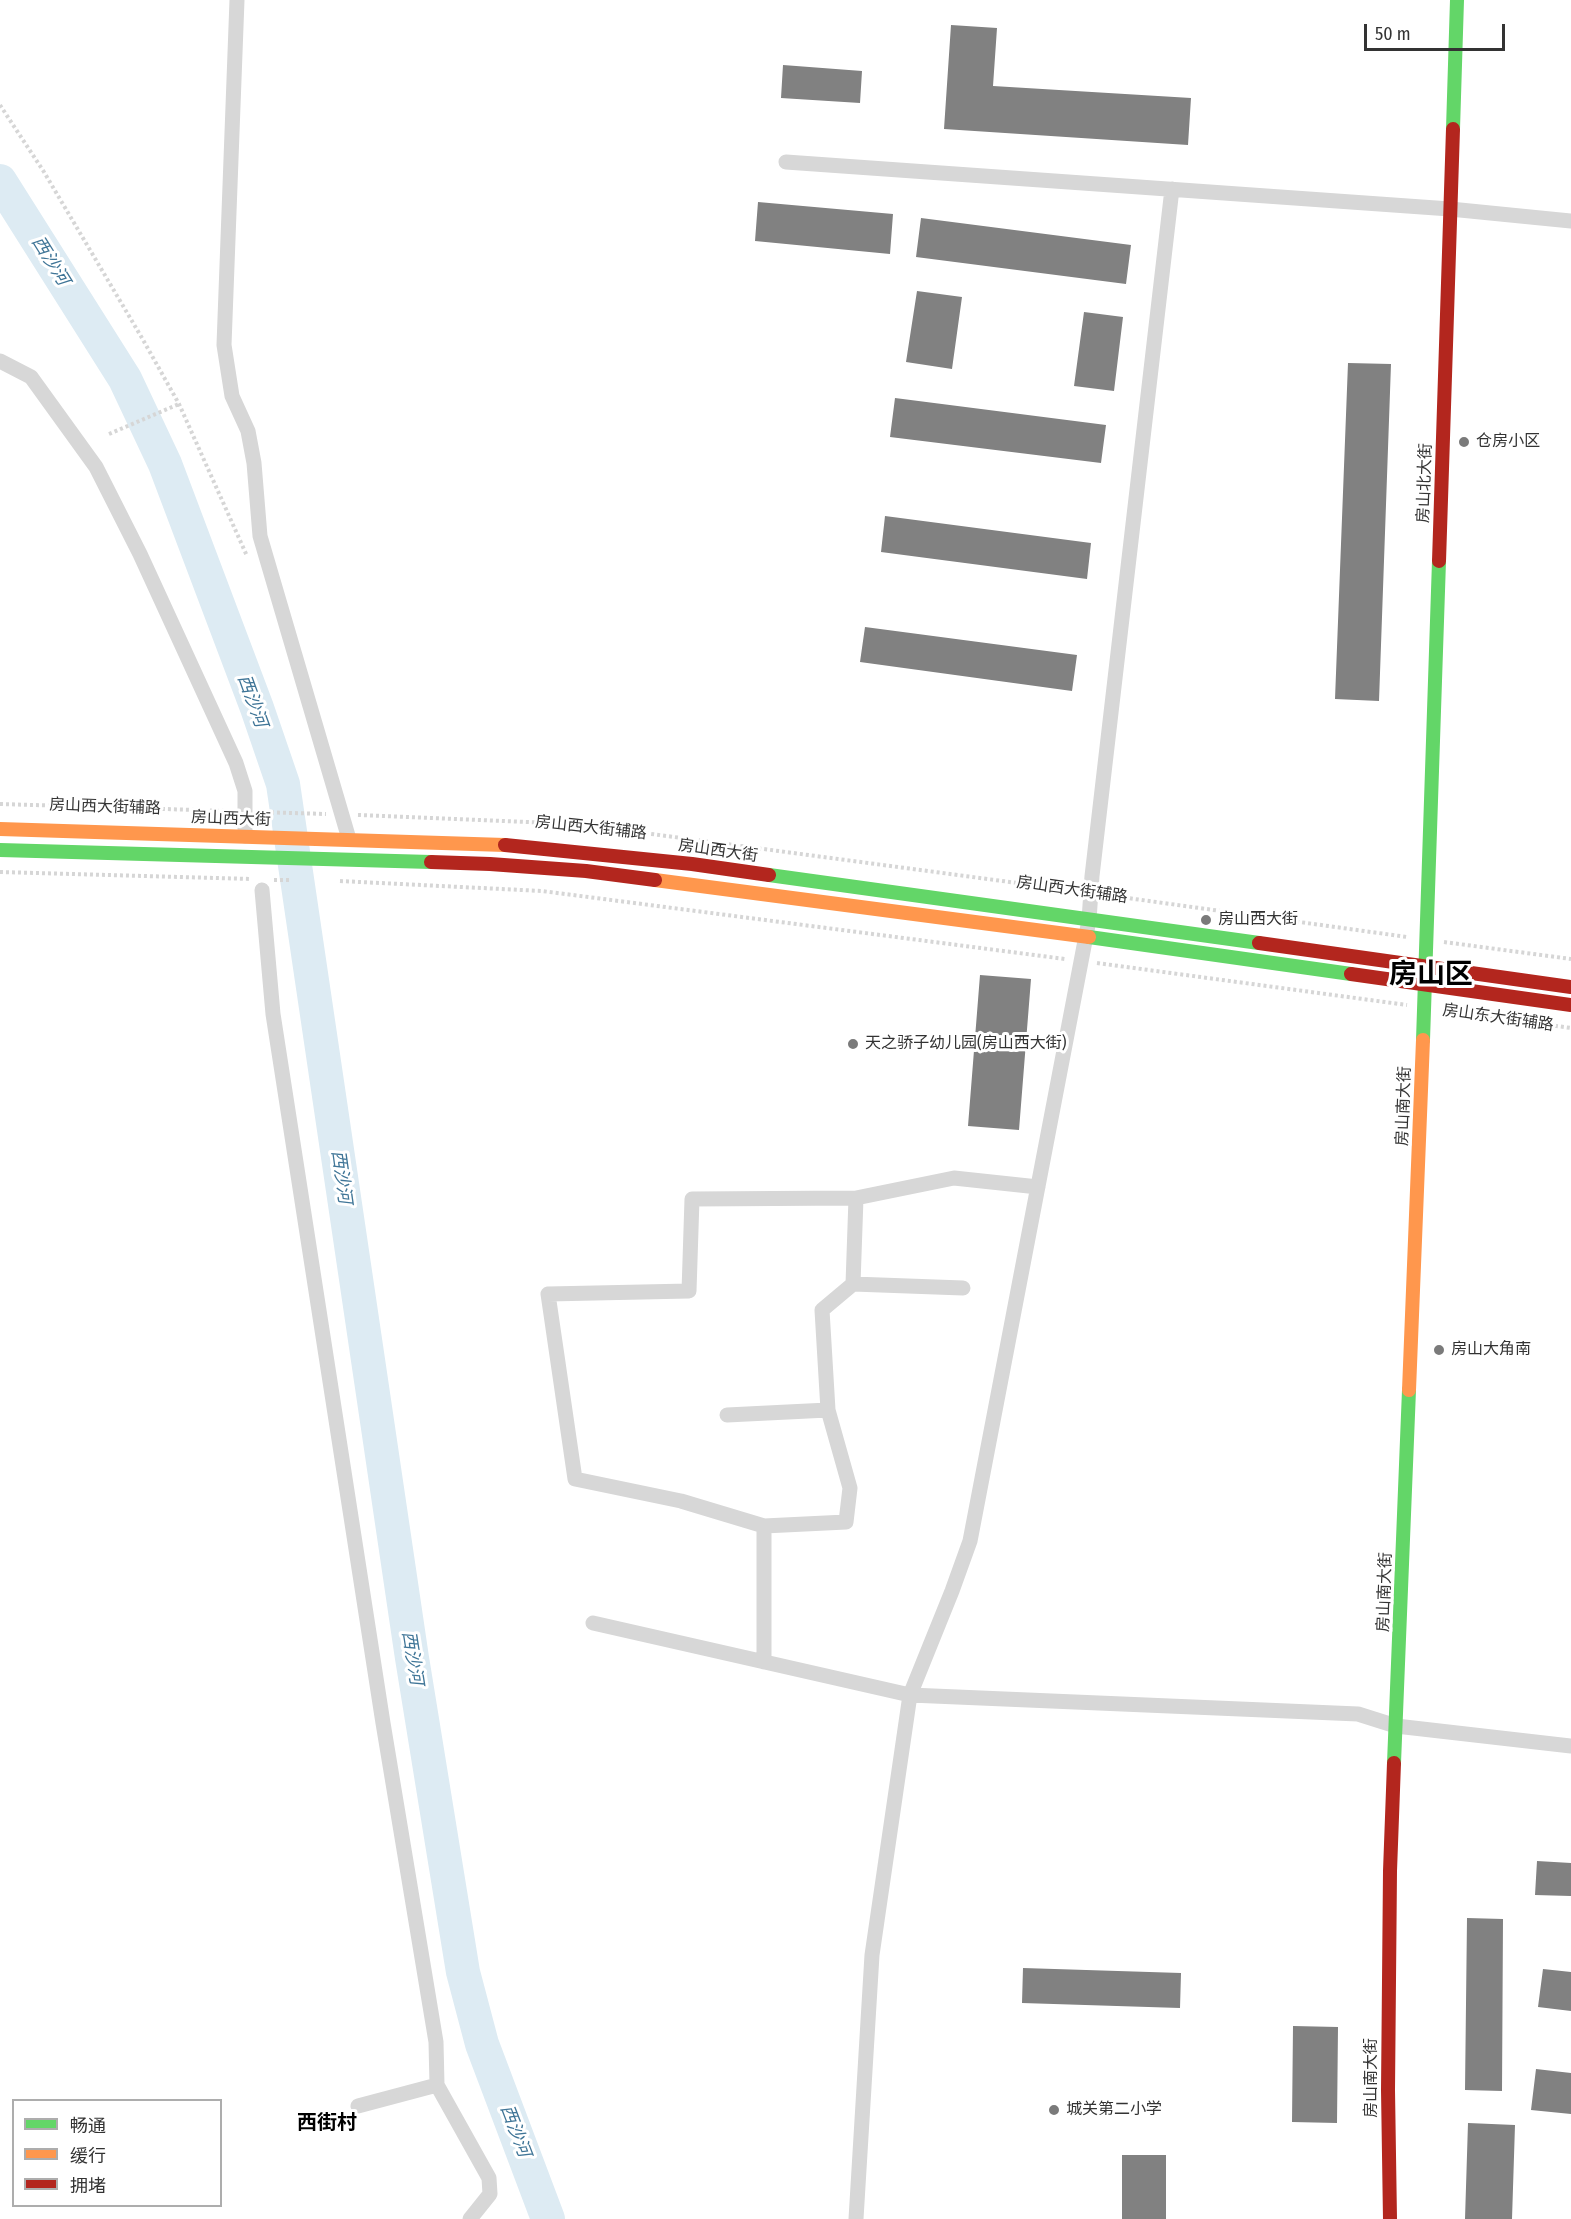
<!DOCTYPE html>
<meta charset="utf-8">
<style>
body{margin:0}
#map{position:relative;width:1571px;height:2219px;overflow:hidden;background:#fff;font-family:"Fira Sans Condensed","Noto Sans SC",sans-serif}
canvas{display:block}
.legend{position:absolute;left:12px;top:2099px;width:210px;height:108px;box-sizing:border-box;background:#fff;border:2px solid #adadad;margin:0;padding:8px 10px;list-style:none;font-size:18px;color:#333}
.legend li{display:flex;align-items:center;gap:12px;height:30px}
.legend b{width:30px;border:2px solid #adadad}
.scale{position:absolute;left:1364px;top:24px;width:141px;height:27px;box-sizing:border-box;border:3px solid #333;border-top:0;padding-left:8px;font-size:18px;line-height:21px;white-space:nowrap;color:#333;-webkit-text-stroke:4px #fff;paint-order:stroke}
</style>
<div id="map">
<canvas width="1571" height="2219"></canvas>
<ul class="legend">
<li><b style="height:8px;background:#63d668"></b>畅通</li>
<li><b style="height:8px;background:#ff974d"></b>缓行</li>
<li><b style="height:8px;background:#b3261e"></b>拥堵</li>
</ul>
<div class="scale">50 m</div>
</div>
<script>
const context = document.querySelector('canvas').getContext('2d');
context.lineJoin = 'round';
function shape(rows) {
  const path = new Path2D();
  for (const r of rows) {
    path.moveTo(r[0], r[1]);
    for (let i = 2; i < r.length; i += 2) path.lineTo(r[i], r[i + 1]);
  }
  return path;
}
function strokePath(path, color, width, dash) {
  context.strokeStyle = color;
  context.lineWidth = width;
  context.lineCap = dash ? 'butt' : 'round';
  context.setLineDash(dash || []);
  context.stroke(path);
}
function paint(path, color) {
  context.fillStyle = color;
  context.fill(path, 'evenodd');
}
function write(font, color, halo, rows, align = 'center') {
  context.font = font + ' "Fira Sans Condensed","Noto Sans SC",sans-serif';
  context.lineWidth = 6;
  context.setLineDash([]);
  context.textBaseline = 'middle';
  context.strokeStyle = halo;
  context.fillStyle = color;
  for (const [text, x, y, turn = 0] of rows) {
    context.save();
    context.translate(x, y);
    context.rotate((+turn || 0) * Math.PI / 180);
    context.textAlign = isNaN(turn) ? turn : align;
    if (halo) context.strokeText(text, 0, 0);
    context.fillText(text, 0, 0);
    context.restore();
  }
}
const river = shape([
 [0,181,125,379,165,464,257,708,283,784,412,1658,463,1972,482,2044,548,2219]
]);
const building = shape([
 [951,25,997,28,993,86,1191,98,1188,145,944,129],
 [783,65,862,71,860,103,781,98],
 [758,202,893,214,890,254,755,241],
 [921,218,1131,245,1126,284,916,257],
 [917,291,962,297,952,369,906,362],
 [1084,312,1123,317,1114,391,1074,386],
 [1348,363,1391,364,1379,701,1335,699],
 [895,398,1106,425,1101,463,890,437],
 [885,516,1091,543,1087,579,881,552],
 [865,627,1077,655,1072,691,860,662],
 [980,975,1031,979,1019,1130,968,1126],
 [1537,1861,1571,1863,1571,1896,1535,1895],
 [1467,1918,1503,1919,1502,2091,1465,2090],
 [1023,1968,1181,1973,1180,2008,1022,2003],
 [1543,1969,1571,1972,1571,2011,1538,2007],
 [1293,2026,1338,2027,1337,2123,1292,2122],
 [1536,2069,1571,2073,1571,2114,1531,2110],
 [1468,2123,1515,2125,1512,2219,1465,2219],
 [1122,2155,1166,2155,1166,2219,1122,2219]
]);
const path = shape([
 [0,105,44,172,142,338,179,404,247,556],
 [109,434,179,404],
 [0,804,230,811],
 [259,812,326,814],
 [358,815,577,824,1077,891],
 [0,872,251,879],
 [274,880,290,880],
 [340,881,542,891,1065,959],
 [1106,895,1407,937],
 [1444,942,1571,959],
 [1097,963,1407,1005],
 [1442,1010,1571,1028]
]);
const street = shape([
 [237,0,224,345,232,396,248,431,254,463,260,536,349,839],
 [786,162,1450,209,1571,221],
 [0,361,31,377,96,467,140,554,236,763,245,791,245,836],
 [262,890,273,1014,383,1723,436,2042,437,2085,358,2106],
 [853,1284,963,1288],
 [727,1415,828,1410],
 [764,1526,846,1522,850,1488,828,1410,822,1310,853,1284,856,1198],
 [593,1623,910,1695,1358,1714,1396,1726,1571,1746],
 [764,1662,764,1526,681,1501,575,1479,548,1294,689,1291,692,1199,856,1198,954,1178,1038,1187],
 [437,2085,489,2178,490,2194,470,2219],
 [856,2219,872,1955,910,1695,952,1591,970,1541,1089,920,1092,876,1172,189]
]);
const fast = shape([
 [1453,129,1457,0],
 [0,850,431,862],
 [769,875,1259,943],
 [1089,937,1351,974],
 [1423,1040,1439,561],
 [1394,1763,1409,1390]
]);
const slow = shape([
 [0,829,505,845],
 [655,880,1089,937],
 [1409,1390,1423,1040]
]);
const jam = shape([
 [1439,561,1453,129],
 [505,845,692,864,769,875],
 [431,862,490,864,586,871,655,880],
 [1259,943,1571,987],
 [1351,974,1571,1005],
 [1390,2219,1388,2090,1390,1871,1394,1763]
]);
const markers = [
 [1464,442,6,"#7a7a7a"],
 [1206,920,6,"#7a7a7a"],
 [853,1044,6,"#7a7a7a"],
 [1439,1350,6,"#7a7a7a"],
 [1054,2110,6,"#7a7a7a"]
];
const poiNames = [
 ["仓房小区",1476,442],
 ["房山西大街",1218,920],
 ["天之骄子幼儿园(房山西大街)",865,1044],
 ["房山大角南",1451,1350],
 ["城关第二小学",1066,2110]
];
const streetNames = [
 ["房山北大街",1425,483,-88],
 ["房山西大街辅路",105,807,2],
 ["房山西大街",231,819,2],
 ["房山西大街辅路",591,828,6],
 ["房山西大街",718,851,8],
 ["房山西大街辅路",1072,890,8],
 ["房山东大街辅路",1498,1018,8],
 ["房山南大街",1404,1106,-88],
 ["房山南大街",1385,1592,-88],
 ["房山南大街",1372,2078,-90]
];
const waterNames = [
 ["西沙河",50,261,58],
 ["西沙河",252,701,70],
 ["西沙河",341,1177,82],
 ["西沙河",412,1658,81],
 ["西沙河",515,2131,69]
];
const quarterNames = [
 ["西街村",327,2123]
];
const townNames = [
 ["房山区",1431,975]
];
strokePath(river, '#ddebf3', 34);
paint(building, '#818181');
strokePath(path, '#d6d6d6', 4, [3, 3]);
strokePath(street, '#d7d7d7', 15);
strokePath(fast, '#63d668', 14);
strokePath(slow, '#ff974d', 14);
strokePath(jam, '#b3261e', 14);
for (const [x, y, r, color] of markers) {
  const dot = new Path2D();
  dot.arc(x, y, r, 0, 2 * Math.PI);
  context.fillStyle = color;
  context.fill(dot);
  strokePath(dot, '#fff', 2);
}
write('16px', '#333', '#fff', poiNames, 'left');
write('16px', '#333', '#fff', streetNames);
write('italic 18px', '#3f7597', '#fff', waterNames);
write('bold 20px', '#000', '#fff', quarterNames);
write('bold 28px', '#000', '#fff', townNames);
</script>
